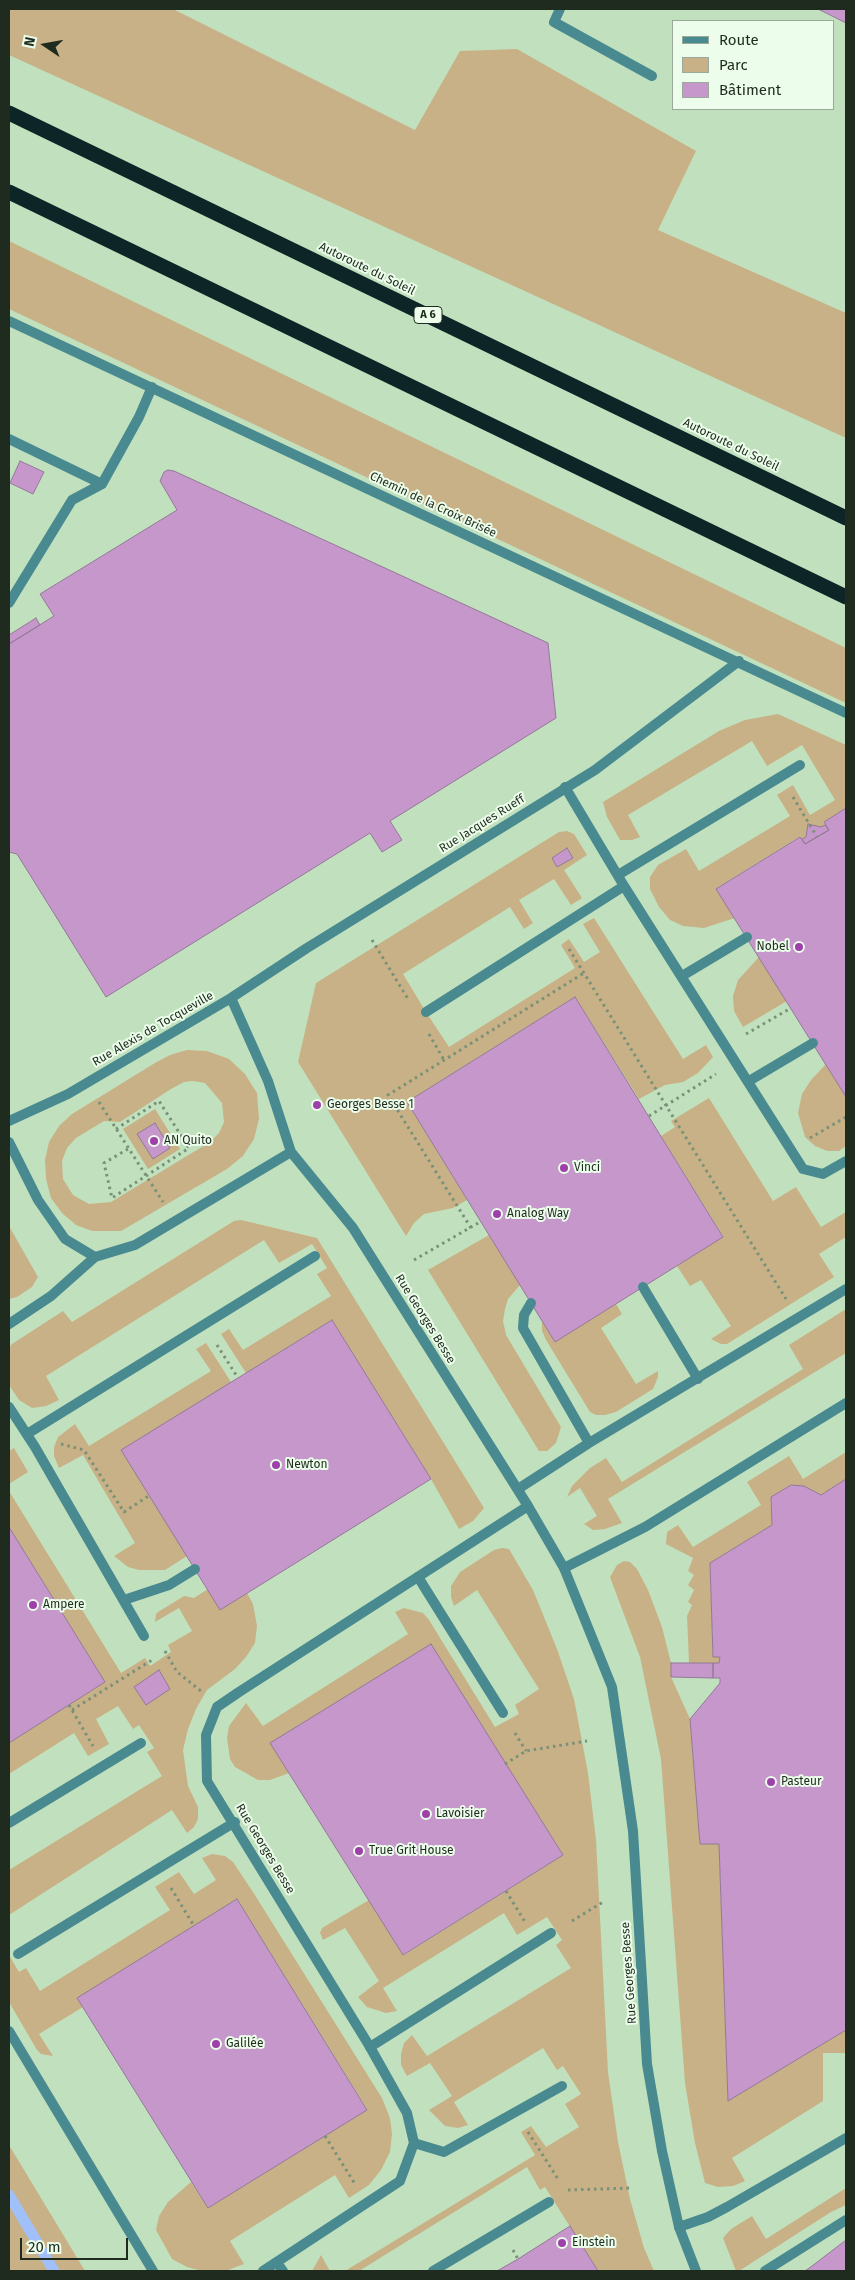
<!DOCTYPE html>
<meta charset="utf-8">
<style>
body{margin:0}
#map{position:relative;width:855px;height:2280px;overflow:hidden;background:#c1e1be;font-family:"Fira Sans",sans-serif}
canvas{display:block}
.frame{position:absolute;inset:0;border:10px solid #1f2b1e;pointer-events:none}
.legend{position:absolute;left:672px;top:20px;width:162px;height:90px;box-sizing:border-box;background:#ecfdeb;border:1px solid #9aa999;margin:0;padding:6px 9px;list-style:none;font-size:15px;color:#1f2b1e}
.legend li{display:flex;align-items:center;gap:10px;height:25px}
.legend b{width:25px;border:1px solid #9aa999}
.north{position:absolute;left:20px;top:20px;width:50px;height:50px;-webkit-text-stroke:4px #ecfdeb;paint-order:stroke;rotate:282deg;font-size:14px;font-weight:700;line-height:20px;text-align:center;color:#1f2b1e}
.north::after{content:'';display:block;margin:auto;width:18px;height:22px;background:#1f2b1e;clip-path:polygon(50% 0,100% 100%,50% 72%,0 100%)}
.scale{position:absolute;left:20px;top:2238px;width:108px;height:22px;box-sizing:border-box;border:2px solid #1f2b1e;border-top:0;padding-left:6px;font-size:15px;line-height:18px;white-space:nowrap;color:#1f2b1e;-webkit-text-stroke:4px #ecfdeb;paint-order:stroke}
</style>
<div id="map">
<canvas width="855" height="2280"></canvas>
<div class="frame"></div>
<ul class="legend">
<li><b style="height:6px;background:#498a90"></b>Route</li>
<li><b style="height:14px;background:#c8b186"></b>Parc</li>
<li><b style="height:14px;background:#c597ca"></b>Bâtiment</li>
</ul>
<div class="north">N</div>
<div class="scale">20 m</div>
</div>
<script>
const context = document.querySelector('canvas').getContext('2d');
context.lineJoin = 'round';
function paint(path, color) {
  context.fillStyle = color;
  context.fill(path, 'evenodd');
}
function shape(rows) {
  const path = new Path2D();
  for (const r of rows) {
    path.moveTo(r[0], r[1]);
    for (let i = 2; i < r.length; i += 2) path.lineTo(r[i], r[i + 1]);
  }
  return path;
}
function strokePath(path, color, width, dash) {
  context.strokeStyle = color;
  context.lineWidth = width;
  context.lineCap = dash ? 'butt' : 'round';
  context.setLineDash(dash || []);
  context.stroke(path);
}
function write(font, color, halo, rows, align = 'center') {
  context.font = font + ' "Fira Sans",sans-serif';
  context.lineWidth = 4;
  context.setLineDash([]);
  context.textBaseline = 'middle';
  context.strokeStyle = halo;
  context.fillStyle = color;
  for (const [text, x, y, turn = 0] of rows) {
    context.save();
    context.translate(x, y);
    context.rotate((+turn || 0) * Math.PI / 180);
    context.textAlign = isNaN(turn) ? turn : align;
    if (halo) context.strokeText(text, 0, 0);
    context.fillText(text, 0, 0);
    context.restore();
  }
}
const green = shape([
 [9,9,173,9,415,130,460,51,517,49,696,151,658,230,846,313,846,438,9,55],
 [9,241,846,648,846,703,9,309],
 [778,714,846,745,846,808,824,822,825,825,821,827,808,824,806,837,802,839,799,837,717,888,735,918,704,928,683,926,670,920,659,907,650,889,650,877,658,865,686,849,699,871,790,816,777,795,793,785,810,815,835,800,802,745,767,766,752,741,628,815,640,837,632,840,620,840,607,817,603,802,719,731,745,720],
 [567,831,574,834,587,855,564,870,582,898,571,905,554,879,519,900,533,923,524,929,510,907,403,974,426,1012,449,1047,575,968,561,945,569,939,584,962,600,952,583,924,594,918,683,1059,706,1045,713,1057,698,1073,683,1082,665,1085,639,1099,575,997,407,1102,467,1200,453,1208,424,1214,414,1223,406,1236,298,1062,316,983,559,832],
 [759,957,787,1001,743,1027,734,1011,733,996,738,980],
 [187,1050,207,1051,229,1059,245,1074,257,1093,259,1119,254,1139,243,1156,227,1169,121,1231,92,1231,76,1225,62,1213,51,1198,46,1179,45,1160,49,1142,59,1126,72,1114,155,1063,170,1055],
 [193,1081,205,1083,222,1103,224,1122,219,1133,210,1142,111,1202,89,1204,73,1195,63,1179,62,1161,67,1148,76,1138,104,1121,120,1122,171,1089,184,1082],
 [826,1064,846,1097,846,1146,839,1151,827,1151,815,1146,805,1137,798,1113,802,1094,811,1080],
 [709,1098,773,1201,796,1187,821,1227,846,1212,846,1237,819,1254,834,1277,727,1344,721,1344,711,1339,731,1326,701,1280,690,1286,677,1266,723,1236,661,1136,675,1127,671,1121],
 [155,1109,180,1149,148,1169,123,1129],
 [241,1220,317,1238,484,1508,473,1521,459,1529,431,1479,332,1320,246,1373,221,1334,229,1329,243,1350,331,1296,317,1274,327,1268,312,1244,279,1263,264,1240,46,1376,59,1400,46,1406,32,1408,19,1400,9,1385,9,1348,12,1344,63,1311,72,1322,234,1221],
 [9,1226,38,1277,32,1287,17,1297,9,1299],
 [489,1235,520,1285,508,1299,505,1309,503,1321,506,1335,561,1427,556,1443,547,1451,539,1451,428,1270],
 [616,1304,622,1314,601,1328,636,1384,658,1371,658,1377,653,1389,616,1412,605,1415,596,1415,590,1412,546,1340,542,1331,542,1321,555,1341],
 [846,1309,846,1353,608,1499,622,1523,605,1529,593,1530,584,1524,597,1516,580,1488,567,1497,572,1486,590,1468,606,1458,622,1482,803,1369,789,1345],
 [206,1343,231,1382,187,1556,165,1570,139,1570,128,1567,114,1556,135,1543,83,1455,59,1468,54,1456,54,1447,58,1437,75,1424,89,1446,211,1371,196,1349],
 [14,1448,28,1472,9,1484,9,1451],
 [846,1452,846,1479,821,1495,804,1486,791,1485,771,1497,772,1525,710,1563,713,1657,720,1657,719,1663,689,1663,687,1616,692,1605,688,1602,694,1590,688,1585,694,1575,688,1571,693,1558,666,1544,667,1532,678,1525,693,1547,761,1505,747,1482,789,1456,803,1479],
 [9,1491,121,1673,145,1658,150,1666,171,1652,168,1645,192,1631,179,1608,155,1622,156,1614,158,1612,184,1596,194,1598,208,1589,247,1593,253,1604,257,1626,255,1643,246,1657,235,1669,207,1690,196,1709,188,1729,183,1750,188,1786,198,1807,198,1819,194,1827,187,1833,172,1810,9,1915,9,1870,162,1776,147,1752,154,1748,139,1725,133,1729,118,1706,96,1719,109,1744,88,1756,74,1733,9,1774,9,1743,105,1682,9,1527],
 [502,1548,509,1549,533,1590,557,1649,574,1699,588,1773,596,1840,608,2072,618,2142,630,2199,644,2248,654,2271,598,2271,545,2187,540,2190,527,2167,359,2271,345,2271,535,2155,521,2132,531,2126,546,2147,579,2127,565,2104,581,2094,563,2066,557,2070,543,2048,454,2102,468,2125,458,2128,445,2126,429,2110,452,2096,430,2063,407,2076,401,2065,401,2054,404,2043,412,2035,427,2056,571,1968,556,1945,562,1940,547,1917,517,1935,504,1913,383,1988,397,2011,386,2013,367,2007,358,1997,379,1981,345,1928,323,1940,320,1933,322,1928,369,1900,404,1955,563,1855,505,1764,289,1773,270,1780,258,1780,235,1767,230,1759,227,1738,229,1726,246,1703,263,1726,408,1634,395,1612,404,1608,423,1613,429,1620,495,1727,519,1714,515,1705,539,1689,477,1590,454,1606,451,1597,451,1586,460,1572,494,1550],
 [624,1561,630,1562,637,1569,648,1590,662,1627,671,1663,671,1677,690,1719,700,1844,719,1844,728,2100,846,2030,846,2053,823,2053,823,2101,732,2158,745,2181,733,2186,718,2187,705,2183,695,2143,685,2083,661,1759,640,1657,610,1577,617,1565],
 [212,1854,225,1856,233,1862,253,1892,382,2098,390,2118,392,2134,390,2152,381,2170,369,2185,349,2198,335,2175,230,2241,244,2264,228,2270,202,2271,187,2267,172,2259,156,2230,159,2216,168,2202,191,2182,208,2208,367,2109,237,1899,83,2007,39,2034,53,2056,41,2054,37,2050,9,2002,9,1955,19,1972,26,1968,40,1991,170,1910,155,1887,179,1872,194,1894,216,1880,202,1858],
 [9,2145,85,2271,9,2271],
 [846,2188,846,2205,831,2212,739,2271,736,2271,723,2238,731,2229,752,2216,766,2239],
 [321,2255,330,2271,312,2271]
]);
const stream = shape([
 [9,2195,54,2271]
]);
const building = shape([
 [818,9,846,9,846,23,818,9],
 [20,461,44,472,33,494,10,483,20,461],
 [168,470,174,471,548,643,556,718,390,821,402,840,382,852,370,833,106,997,17,854,9,852,9,644,54,616,40,594,177,510,160,481,164,472,168,470],
 [36,618,40,625,9,644,9,635,36,618],
 [846,808,846,1097,716,889,800,837,805,844,829,830,824,822,846,808],
 [808,824,821,827,825,825,829,830,805,844,802,839,806,837,808,824],
 [567,848,573,858,557,867,552,858,567,848],
 [575,997,723,1237,555,1342,407,1102,575,997],
 [155,1123,170,1148,153,1159,137,1134,155,1123],
 [332,1320,431,1479,220,1610,121,1450,332,1320],
 [846,1479,846,2030,728,2101,719,1844,700,1844,690,1719,720,1683,720,1678,713,1678,713,1663,719,1663,720,1657,713,1657,710,1563,772,1525,771,1497,791,1485,804,1486,821,1495,846,1479],
 [9,1527,105,1682,9,1743,9,1527],
 [431,1644,563,1855,403,1955,270,1743,431,1644],
 [671,1663,713,1663,713,1678,671,1677,671,1663],
 [159,1670,170,1689,146,1705,134,1687,159,1670],
 [237,1899,367,2110,208,2208,77,1998,237,1899],
 [570,2226,598,2271,497,2271,518,2259,570,2226],
 [846,2240,846,2271,805,2271,812,2266,846,2240]
]);
const path = shape([
 [793,797,817,837],
 [372,940,408,999],
 [569,949,786,1299],
 [429,1034,444,1060],
 [746,1034,791,1008],
 [99,1102,163,1202],
 [649,1116,716,1074],
 [116,1129,159,1101,189,1148,112,1198,104,1163,128,1149],
 [810,1138,846,1117],
 [471,1228,388,1095,584,973],
 [414,1260,480,1222],
 [217,1345,238,1378],
 [61,1444,84,1450,124,1512,150,1495],
 [165,1651,177,1672,201,1691],
 [69,1705,93,1746],
 [72,1710,152,1660],
 [515,1733,526,1751],
 [505,1764,526,1751,587,1741],
 [171,1888,194,1926],
 [506,1891,525,1922],
 [572,1921,603,1902],
 [528,2132,558,2179],
 [325,2136,355,2184],
 [568,2190,633,2188],
 [513,2250,518,2259]
]);
const lane = shape([
 [560,9,554,22,652,76],
 [9,439,102,484],
 [9,603,72,500,102,484,139,417,152,387],
 [565,787,624,886,803,1169,823,1174,846,1161],
 [618,875,800,765],
 [682,976,747,937],
 [426,1012,624,886],
 [749,1081,813,1043],
 [643,1287,698,1379],
 [531,1303,524,1315,523,1328,589,1443],
 [9,1407,35,1447,144,1636],
 [27,1434,315,1256],
 [518,1489,589,1443,846,1289],
 [564,1568,645,1527,846,1403],
 [418,1577,503,1713],
 [124,1600,169,1585,195,1569],
 [9,1823,141,1743],
 [18,1954,235,1822],
 [370,2047,551,1933],
 [414,2143,444,2152,562,2086],
 [679,2227,708,2217,727,2207,846,2138],
 [277,2263,283,2271],
 [433,2271,549,2202],
 [765,2271,846,2220]
]);
const street = shape([
 [9,321,846,713],
 [231,998,268,1081,291,1152,353,1228,528,1506,564,1568,612,1687,633,1831,647,2064,662,2151,679,2227,696,2271],
 [9,1121,68,1094,231,998,307,948,595,770,739,661],
 [9,1142,38,1200,65,1239,95,1257,135,1245,291,1152],
 [9,1324,51,1296,95,1257],
 [9,2031,153,2271],
 [263,2271,400,2181,414,2143,407,2113,370,2047,207,1781,206,1735,217,1707,239,1692,528,1506]
]);
const highway = shape([
 [9,113,846,518],
 [9,192,846,597]
]);
const markers = [
 [799,947,5,"#9d40aa"],
 [317,1105,5,"#9d40aa"],
 [154,1141,5,"#9d40aa"],
 [564,1168,5,"#9d40aa"],
 [497,1214,5,"#9d40aa"],
 [276,1465,5,"#9d40aa"],
 [33,1605,5,"#9d40aa"],
 [771,1782,5,"#9d40aa"],
 [426,1814,5,"#9d40aa"],
 [359,1851,5,"#9d40aa"],
 [216,2044,5,"#9d40aa"],
 [562,2243,5,"#9d40aa"]
];
const shields = [
 [428,315,28]
];
const shieldNames = [
 ["A 6",428,315]
];
const streetNames = [
 ["Autoroute du Soleil",367,269,26],
 ["Autoroute du Soleil",731,445,26],
 ["Chemin de la Croix Brisée",433,505,25],
 ["Rue Jacques Rueff",482,824,-32],
 ["Rue Alexis de Tocqueville",153,1029,-30],
 ["Rue Georges Besse",425,1319,58],
 ["Rue Georges Besse",265,1849,59],
 ["Rue Georges Besse",629,1973,-94]
];
const poiNames = [
 ["Nobel",789,947,"right"],
 ["Georges Besse 1",327,1105],
 ["AN Quito",164,1141],
 ["Vinci",574,1168],
 ["Analog Way",507,1214],
 ["Newton",286,1465],
 ["Ampere",43,1605],
 ["Pasteur",781,1782],
 ["Lavoisier",436,1814],
 ["True Grit House",369,1851],
 ["Galilée",226,2044],
 ["Einstein",572,2243]
];
paint(green, '#c8b186');
strokePath(stream, '#a1bff9', 11);
paint(building, '#c597ca');
strokePath(building, '#947898', 1);
strokePath(path, '#799177', 3, [2.5, 4]);
strokePath(lane, '#498a90', 10);
strokePath(street, '#498a90', 10);
strokePath(highway, '#0d2527', 15);
for (const [x, y, r, color] of markers) {
  const dot = new Path2D();
  dot.arc(x, y, r, 0, 2 * Math.PI);
  context.fillStyle = color;
  context.fill(dot);
  strokePath(dot, '#ecfdeb', 2);
}
for (const [x, y, w] of shields) {
  const box = new Path2D();
  box.roundRect(x - w / 2, y - 8.5, w, 17, 4);
  context.fillStyle = '#ecfdeb';
  context.fill(box);
  strokePath(box, '#1f2b1e', 1);
}
write('bold 11px', '#1f2b1e', null, shieldNames);
write('12px', '#1f2b1e', '#ecfdeb', streetNames);
write('12px', '#1f2b1e', '#ecfdeb', poiNames, 'left');
</script>
